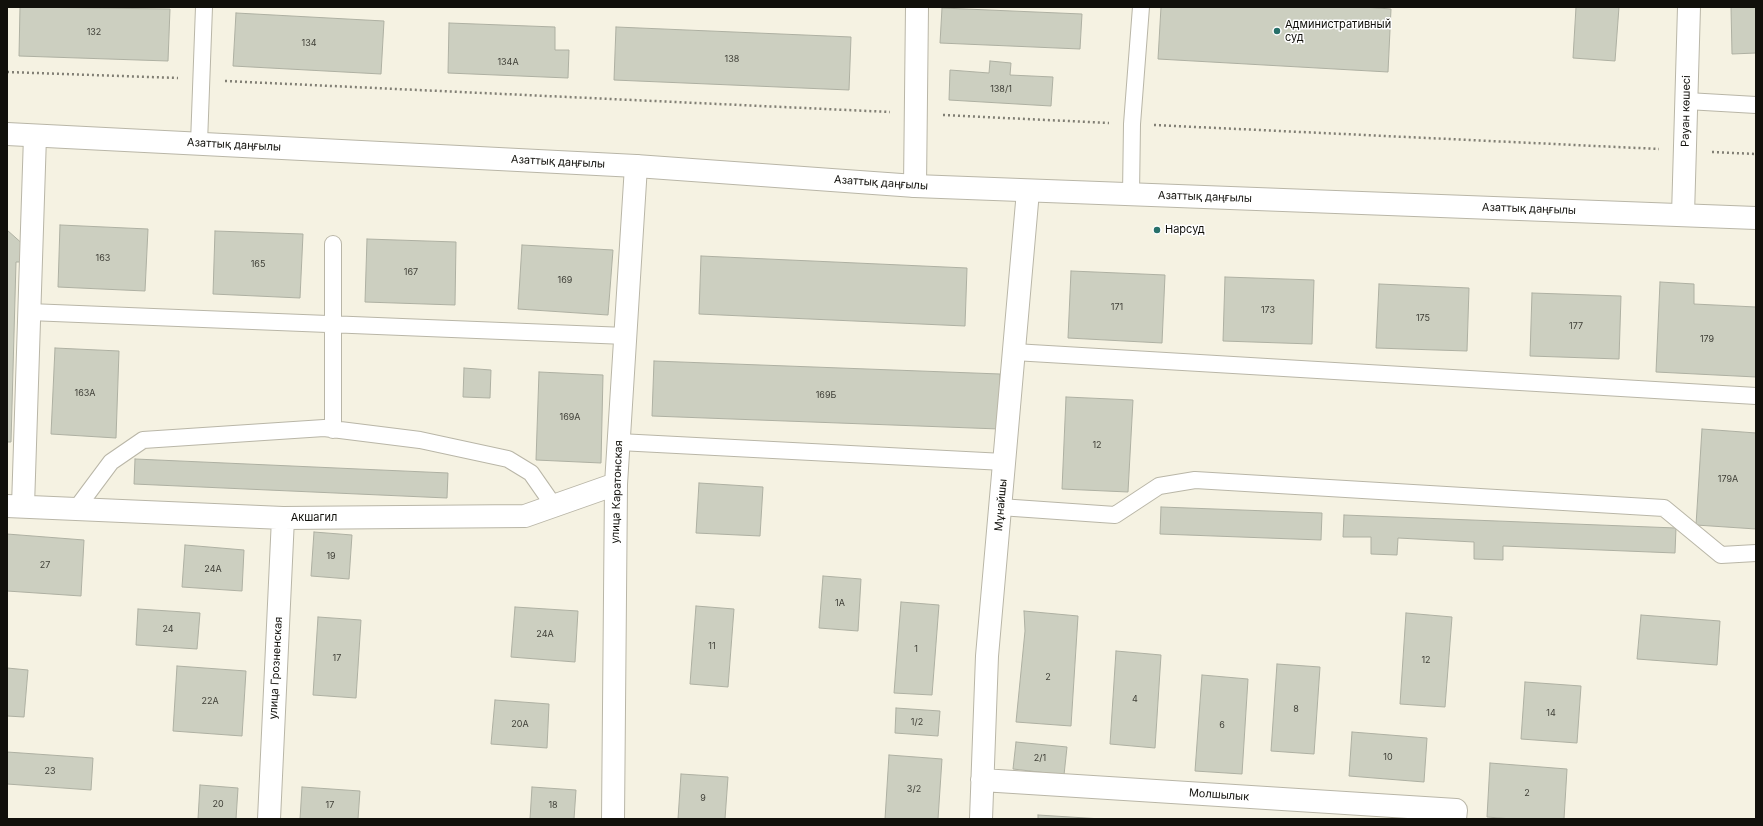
<!DOCTYPE html>
<meta charset="utf-8">
<style>
body{margin:0}
#map{position:relative;width:1763px;height:826px;overflow:hidden;background:#f5f2e2;font-family:Inter,sans-serif}
canvas{display:block}
.frame{position:absolute;inset:0;border:8px solid #11100b;pointer-events:none}
</style>
<div id="map">
<canvas width="1763" height="826"></canvas>
<div class="frame"></div>
</div>
<script>
const context = document.querySelector('canvas').getContext('2d');
context.lineJoin = 'round';
function paint(path, color) {
  context.fillStyle = color;
  context.fill(path, 'evenodd');
}
function shape(rows) {
  const path = new Path2D();
  for (const r of rows) {
    path.moveTo(r[0], r[1]);
    for (let i = 2; i < r.length; i += 2) path.lineTo(r[i], r[i + 1]);
  }
  return path;
}
function strokePath(path, color, width, dash) {
  context.strokeStyle = color;
  context.lineWidth = width;
  context.lineCap = dash ? 'butt' : 'round';
  context.setLineDash(dash || []);
  context.stroke(path);
}
function write(font, color, halo, rows, align = 'center') {
  context.font = font + ' Inter,sans-serif';
  context.lineWidth = 3;
  context.setLineDash([]);
  context.textBaseline = 'middle';
  context.strokeStyle = halo;
  context.fillStyle = color;
  for (const [text, x, y, turn = 0] of rows) {
    context.save();
    context.translate(x, y);
    context.rotate((+turn || 0) * Math.PI / 180);
    context.textAlign = isNaN(turn) ? turn : align;
    if (halo) context.strokeText(text, 0, 0);
    context.fillText(text, 0, 0);
    context.restore();
  }
}
const building = shape([
 [20,7,170,9,168,61,19,56,20,7],
 [1161,7,1364,7,1391,9,1388,72,1158,59,1161,7],
 [1576,7,1619,7,1615,61,1573,58,1576,7],
 [1731,7,1756,7,1756,53,1732,54,1731,7],
 [942,8,1082,14,1080,49,940,43,942,8],
 [236,13,384,21,381,74,233,66,236,13],
 [449,23,555,27,555,50,569,50,568,78,448,73,449,23],
 [616,27,851,37,849,90,614,80,616,27],
 [990,61,1011,63,1010,75,1053,77,1051,106,949,100,950,70,989,73,990,61],
 [60,225,148,229,145,291,58,287,60,225],
 [7,230,25,246,24,262,16,262,11,442,7,442,7,230],
 [215,231,303,234,300,298,213,294,215,231],
 [367,239,456,242,455,305,365,302,367,239],
 [522,245,613,250,608,315,518,309,522,245],
 [701,256,967,268,965,326,699,314,701,256],
 [1071,271,1165,275,1162,343,1068,338,1071,271],
 [1225,277,1314,280,1312,344,1223,341,1225,277],
 [1660,282,1694,284,1694,304,1756,307,1756,377,1656,372,1660,282],
 [1379,284,1469,288,1467,351,1376,348,1379,284],
 [1532,293,1621,296,1619,359,1530,356,1532,293],
 [55,348,119,351,116,438,51,434,55,348],
 [654,361,1000,374,999,429,652,416,654,361],
 [464,368,491,370,490,398,463,397,464,368],
 [539,372,603,375,601,463,536,460,539,372],
 [1066,397,1133,400,1128,492,1062,489,1066,397],
 [1702,429,1756,433,1756,529,1696,525,1702,429],
 [135,459,448,473,447,498,134,484,135,459],
 [699,483,763,487,760,536,696,533,699,483],
 [1161,507,1322,513,1321,540,1160,534,1161,507],
 [1344,515,1676,528,1675,553,1503,546,1503,560,1474,559,1474,542,1398,538,1397,555,1371,554,1371,537,1343,537,1344,515],
 [314,532,352,535,349,579,311,576,314,532],
 [7,534,84,540,81,596,7,591,7,534],
 [185,545,244,550,242,591,182,587,185,545],
 [823,576,861,579,858,631,819,628,823,576],
 [901,602,939,605,932,695,894,693,901,602],
 [696,606,734,609,728,687,690,684,696,606],
 [515,607,578,611,575,662,511,657,515,607],
 [138,609,200,613,197,649,136,645,138,609],
 [1024,611,1078,616,1071,726,1016,722,1025,631,1024,611],
 [1406,613,1452,617,1445,707,1400,704,1406,613],
 [1641,615,1720,621,1717,665,1637,659,1641,615],
 [318,617,361,620,356,698,313,695,318,617],
 [1116,651,1161,655,1155,748,1110,744,1116,651],
 [1277,664,1320,667,1314,754,1271,751,1277,664],
 [177,666,246,671,242,736,173,731,177,666],
 [7,668,28,670,24,717,7,716,7,668],
 [1202,675,1248,679,1242,774,1195,771,1202,675],
 [1525,682,1581,686,1577,743,1521,739,1525,682],
 [495,700,549,704,547,748,491,744,495,700],
 [896,708,940,711,938,736,895,733,896,708],
 [1352,732,1427,738,1424,782,1349,776,1352,732],
 [1016,742,1067,747,1064,775,1013,769,1016,742],
 [7,752,93,758,91,790,7,784,7,752],
 [889,755,942,759,938,819,885,819,889,755],
 [1490,763,1567,769,1564,819,1512,819,1487,817,1490,763],
 [681,774,728,777,725,819,678,819,681,774],
 [200,785,238,788,236,819,198,819,200,785],
 [302,787,360,791,358,819,300,819,302,787],
 [532,787,576,790,574,819,530,819,532,787],
 [1038,815,1102,819,1038,819,1038,815]
]);
const path = shape([
 [7,72,178,78],
 [225,81,890,112],
 [943,115,1109,123],
 [1154,125,1659,149],
 [1712,152,1756,154]
]);
const service = shape([
 [1687,101,1756,105],
 [199,143,204,7],
 [1131,194,1132,124,1141,7],
 [29,312,626,336],
 [1014,352,1756,396],
 [333,430,333,244],
 [619,442,1004,462],
 [1000,507,1115,515,1159,486,1195,480,1664,508,1721,555,1756,553],
 [76,509,111,462,143,440,324,428,420,440,508,459,531,473,554,506]
]);
const minor = shape([
 [915,186,917,7],
 [1683,215,1689,7],
 [7,506,283,518,525,516,616,484],
 [23,506,35,136],
 [982,780,1456,810,1455,819],
 [269,819,283,518],
 [613,819,616,484,636,166],
 [981,819,987,656,1028,191]
]);
const primary = shape([
 [7,134,636,166,915,186,1756,218]
]);
const markers = [
 [1277,31,4,"#27706a"],
 [1157,230,4,"#27706a"]
];
const numberNames = [
 ["132",94,32],
 ["134",309,43],
 ["138",732,59],
 ["134А",508,62],
 ["138/1",1001,89],
 ["163",103,258],
 ["165",258,264],
 ["167",411,272],
 ["169",565,280],
 ["171",1117,307],
 ["173",1268,310],
 ["175",1423,318],
 ["177",1576,326],
 ["179",1707,339],
 ["163А",85,393],
 ["169Б",826,395],
 ["169А",570,417],
 ["12",1097,445],
 ["179А",1728,479],
 ["19",331,556],
 ["27",45,565],
 ["24А",213,569],
 ["1А",840,603],
 ["24",168,629],
 ["24А",545,634],
 ["11",712,646],
 ["1",916,649],
 ["17",337,658],
 ["12",1426,660],
 ["2",1048,677],
 ["4",1135,699],
 ["22А",210,701],
 ["8",1296,709],
 ["14",1551,713],
 ["1/2",917,722],
 ["20А",520,724],
 ["6",1222,725],
 ["10",1388,757],
 ["2/1",1040,758],
 ["23",50,771],
 ["3/2",914,789],
 ["2",1527,793],
 ["9",703,798],
 ["20",218,804],
 ["17",330,805],
 ["18",553,805]
];
const poiNames = [
 ["Административный",1285,25],
 ["суд",1285,38],
 ["Нарсуд",1165,230]
];
const streetNames = [
 ["Рауан көшесі",1686,111,-89],
 ["Азаттық даңғылы",234,145,3],
 ["Азаттық даңғылы",558,162,3],
 ["Азаттық даңғылы",881,183,4],
 ["Азаттық даңғылы",1205,197,2],
 ["Азаттық даңғылы",1529,209,2],
 ["улица Каратонская",617,492,-88],
 ["Мұнайшы",1001,505,-85],
 ["Акшагил",314,518],
 ["улица Грозненская",276,668,-87],
 ["Молшылык",1219,795,4]
];
paint(building, '#cccfc0');
strokePath(building, '#aeb0a2', 1);
strokePath(service, '#b9b6a7', 18);
strokePath(minor, '#b9b6a7', 24);
strokePath(primary, '#b9b6a7', 24);
strokePath(path, '#817f74', 2.5, [2, 3]);
strokePath(service, '#fff', 16);
strokePath(minor, '#fff', 22);
strokePath(primary, '#fff', 22);
for (const [x, y, r, color] of markers) {
  const dot = new Path2D();
  dot.arc(x, y, r, 0, 2 * Math.PI);
  context.fillStyle = color;
  context.fill(dot);
  strokePath(dot, '#fff', 1.5);
}
write('9px', '#404038', null, numberNames);
write('11px', '#11100b', '#fff', poiNames, 'left');
write('11px', '#11100b', '#fff', streetNames);
</script>
